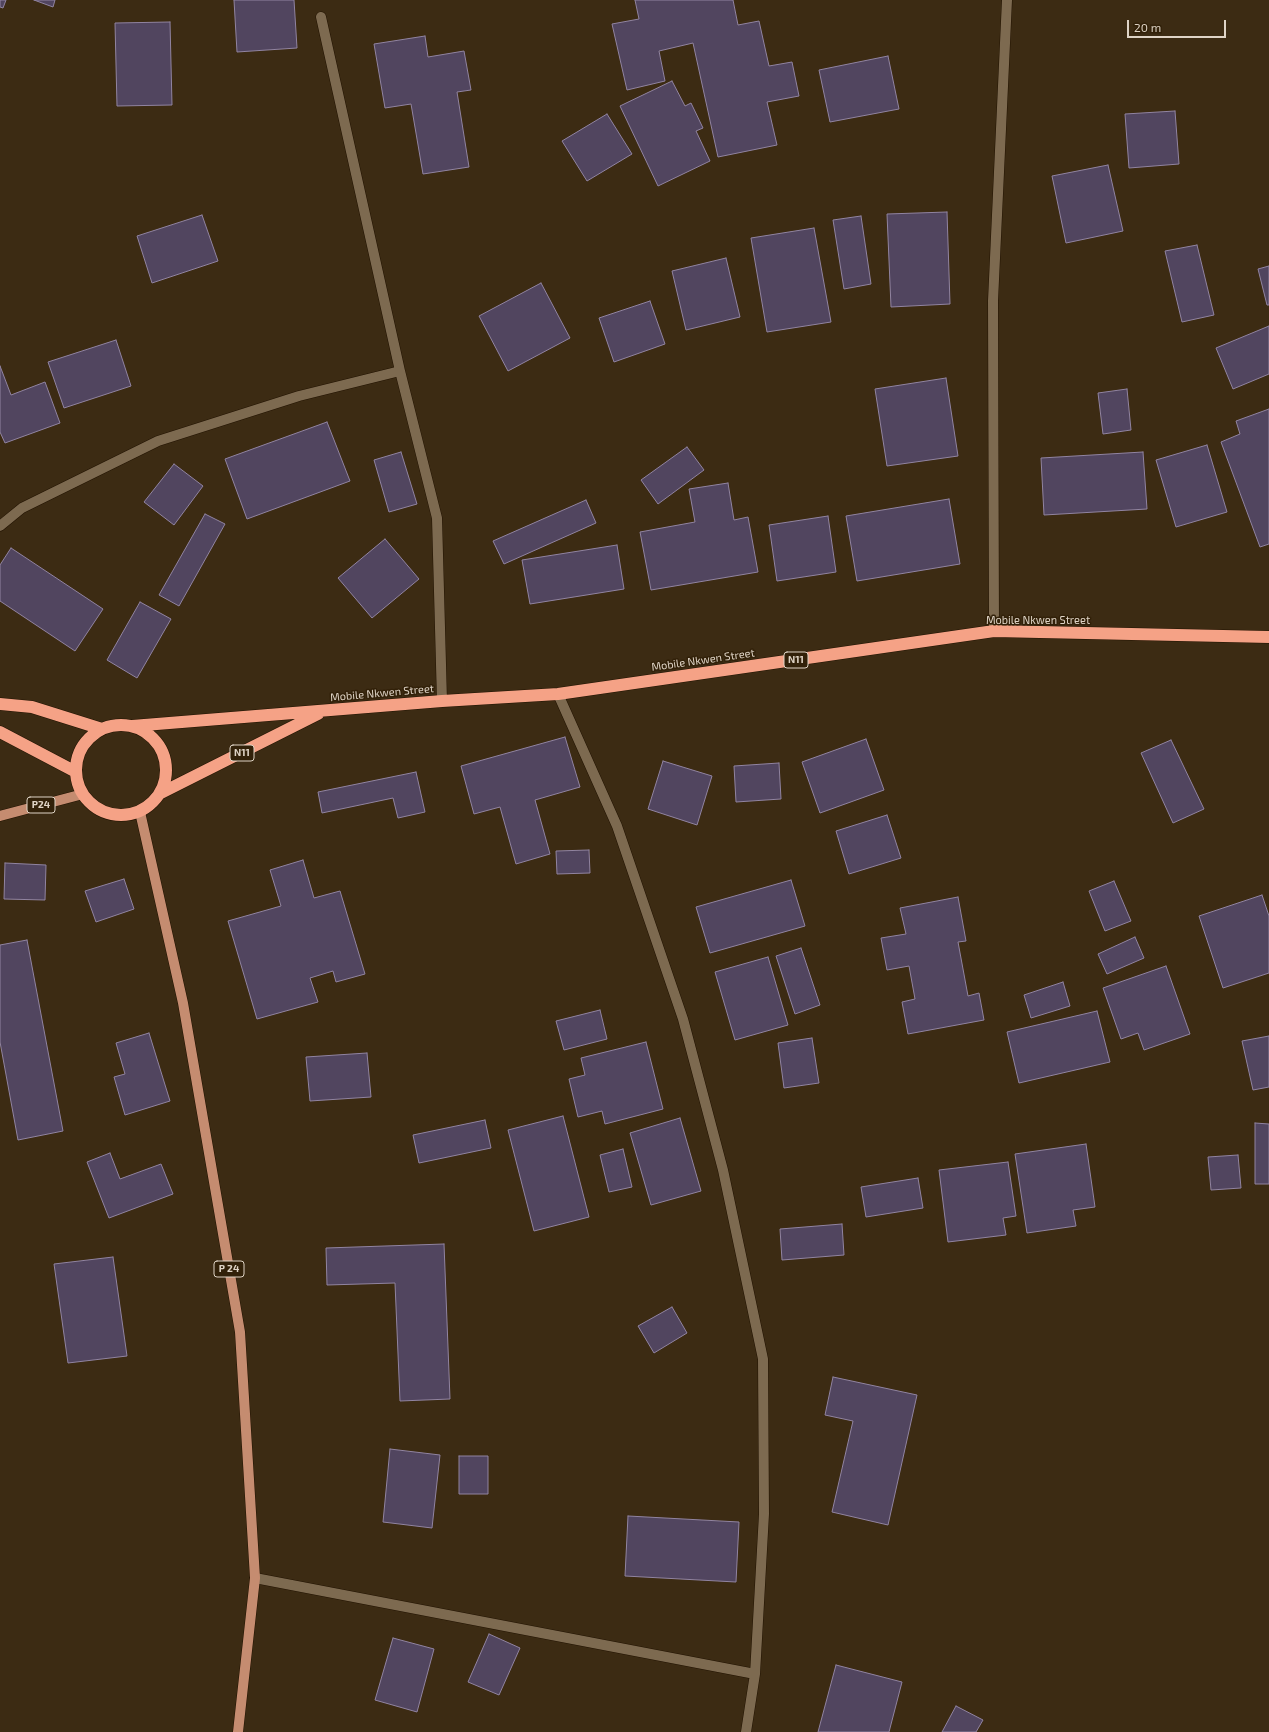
<!DOCTYPE html>
<style>
body{margin:0}
#map{position:relative;width:1269px;height:1732px;overflow:hidden;background:#3c2b13;font-family:"Exo 2",sans-serif}
canvas{display:block}
.scale{position:absolute;left:1127px;top:20px;width:99px;height:18px;box-sizing:border-box;border:2px solid #dfd4c6;border-top:0;padding-left:5px;font-size:12px;line-height:14px;white-space:nowrap;color:#dfd4c6;-webkit-text-stroke:3px #322109;paint-order:stroke}
</style>
<div id="map">
<canvas width="1269" height="1732"></canvas>
<div class="scale">20 m</div>
</div>
<script>
const context = document.querySelector('canvas').getContext('2d');
context.lineJoin = 'round';
function paint(path, color) {
  context.fillStyle = color;
  context.fill(path, 'evenodd');
}
function shape(rows) {
  const path = new Path2D();
  for (const r of rows) {
    if (r.length === 3) {
      path.moveTo(r[0] + r[2], r[1]);
      path.arc(r[0], r[1], r[2], 0, 2 * Math.PI);
      continue;
    }
    path.moveTo(r[0], r[1]);
    for (let i = 2; i < r.length; i += 2) path.lineTo(r[i], r[i + 1]);
  }
  return path;
}
function strokePath(path, color, width, dash) {
  context.strokeStyle = color;
  context.lineWidth = width;
  context.lineCap = dash ? 'butt' : 'round';
  context.setLineDash(dash || []);
  context.stroke(path);
}
function write(font, color, halo, rows, align = 'center') {
  context.font = font + ' "Exo 2",sans-serif';
  context.lineWidth = 3;
  context.setLineDash([]);
  context.textBaseline = 'middle';
  context.strokeStyle = halo;
  context.fillStyle = color;
  for (const [text, x, y, turn = 0] of rows) {
    context.save();
    context.translate(x, y);
    context.rotate((+turn || 0) * Math.PI / 180);
    context.textAlign = isNaN(turn) ? turn : align;
    if (halo) context.strokeText(text, 0, 0);
    context.fillText(text, 0, 0);
    context.restore();
  }
}
const building = shape([
 [0,0,6,0,3,8,0,7,0,0],
 [34,0,55,0,53,7,34,0],
 [234,0,294,0,297,48,237,52,234,0],
 [635,0,733,0,738,25,759,21,769,66,792,62,799,96,767,102,777,145,718,157,693,43,659,51,665,81,627,90,612,24,639,19,635,0],
 [170,22,172,105,117,106,115,23,170,22],
 [425,36,428,57,464,51,471,90,457,92,469,167,423,174,411,104,385,108,374,44,425,36],
 [888,56,899,109,830,122,819,70,888,56],
 [672,81,685,106,691,103,703,128,696,131,710,161,658,186,620,106,672,81],
 [1175,111,1179,164,1129,168,1125,114,1175,111],
 [607,114,632,154,587,181,562,141,607,114],
 [1108,165,1123,231,1066,243,1052,176,1108,165],
 [947,212,950,304,891,307,887,214,947,212],
 [202,215,218,261,152,283,137,236,202,215],
 [861,216,871,284,844,289,833,220,861,216],
 [814,228,831,322,767,332,751,238,814,228],
 [1197,245,1214,315,1182,322,1165,251,1197,245],
 [726,258,740,317,686,330,672,271,726,258],
 [1269,266,1269,305,1267,305,1258,269,1269,266],
 [541,283,570,338,508,371,479,316,541,283],
 [650,301,665,344,614,362,599,318,650,301],
 [1269,326,1269,374,1233,389,1216,348,1269,326],
 [116,340,131,386,64,408,48,362,116,340],
 [0,366,11,395,45,382,60,423,5,443,0,432,0,366],
 [946,378,958,456,887,466,875,389,946,378],
 [1127,389,1131,430,1103,434,1098,393,1127,389],
 [1269,409,1269,544,1260,547,1221,442,1240,434,1236,421,1269,409],
 [327,422,350,481,247,519,225,459,327,422],
 [1207,445,1227,512,1176,527,1156,460,1207,445],
 [687,447,704,470,658,504,641,480,687,447],
 [401,452,417,504,389,512,374,460,401,452],
 [1143,452,1147,509,1044,515,1041,458,1143,452],
 [174,464,203,486,174,525,144,502,174,464],
 [728,483,734,520,748,517,758,572,651,590,640,532,695,522,689,489,728,483],
 [949,499,960,564,857,581,846,516,949,499],
 [586,500,596,523,504,564,493,541,586,500],
 [205,514,225,524,179,606,159,595,205,514],
 [828,516,836,572,777,581,769,525,828,516],
 [385,539,419,579,372,618,338,578,385,539],
 [617,545,624,589,530,604,522,560,617,545],
 [11,548,103,609,75,651,0,601,0,565,11,548],
 [140,602,171,619,137,678,107,660,140,602],
 [565,737,580,787,535,800,550,854,516,864,500,807,474,814,461,766,565,737],
 [866,739,884,790,820,813,802,762,866,739],
 [1171,740,1204,809,1173,823,1141,753,1171,740],
 [663,761,712,776,697,825,648,809,663,761],
 [779,763,781,799,736,802,734,766,779,763],
 [416,772,425,812,398,818,393,798,322,813,318,792,416,772],
 [887,815,901,858,849,874,836,831,887,815],
 [589,850,590,873,557,874,556,851,589,850],
 [303,860,314,898,340,891,365,974,336,982,333,971,310,978,318,1002,257,1019,228,921,281,906,270,870,303,860],
 [5,863,46,865,45,900,4,899,5,863],
 [124,879,134,909,96,922,85,891,124,879],
 [791,880,805,926,710,953,696,907,791,880],
 [1114,881,1131,921,1105,931,1089,891,1114,881],
 [1262,895,1269,916,1269,973,1223,988,1199,916,1262,895],
 [958,897,966,941,958,942,968,996,979,993,984,1020,908,1034,902,1002,915,999,909,966,887,970,881,938,906,934,900,908,958,897],
 [1135,937,1144,958,1107,974,1098,954,1135,937],
 [27,940,63,1131,18,1140,0,1042,0,945,27,940],
 [801,948,820,1005,795,1014,776,956,801,948],
 [768,957,788,1025,735,1040,715,972,768,957],
 [1166,966,1190,1034,1144,1050,1138,1033,1121,1039,1103,988,1166,966],
 [1063,982,1070,1006,1031,1018,1024,995,1063,982],
 [600,1010,607,1039,564,1050,556,1021,600,1010],
 [1097,1011,1110,1062,1019,1083,1007,1032,1097,1011],
 [149,1033,170,1101,125,1115,114,1077,125,1074,116,1043,149,1033],
 [1269,1036,1269,1087,1253,1090,1242,1041,1269,1036],
 [812,1038,819,1083,784,1088,778,1043,812,1038],
 [646,1042,663,1109,605,1124,602,1111,578,1117,569,1079,585,1075,581,1058,646,1042],
 [367,1053,371,1097,310,1101,306,1057,367,1053],
 [563,1116,589,1217,534,1231,508,1130,563,1116],
 [680,1118,701,1191,651,1205,630,1133,680,1118],
 [485,1120,491,1148,419,1163,413,1135,485,1120],
 [1255,1123,1269,1124,1269,1184,1255,1184,1255,1123],
 [1086,1144,1095,1207,1073,1210,1076,1226,1027,1233,1015,1154,1086,1144],
 [623,1149,632,1187,609,1192,600,1155,623,1149],
 [110,1153,120,1179,161,1164,173,1194,109,1218,87,1162,110,1153],
 [1238,1155,1241,1188,1211,1190,1208,1157,1238,1155],
 [1008,1162,1016,1216,1003,1218,1006,1235,948,1242,939,1170,1008,1162],
 [918,1178,923,1208,866,1217,861,1187,918,1178],
 [842,1224,844,1255,782,1260,780,1229,842,1224],
 [444,1244,450,1399,400,1401,395,1283,327,1285,326,1248,444,1244],
 [113,1257,127,1356,68,1363,54,1264,113,1257],
 [672,1307,687,1333,654,1353,638,1326,672,1307],
 [833,1377,917,1395,888,1525,832,1512,853,1421,825,1415,833,1377],
 [390,1449,440,1455,432,1528,383,1522,390,1449],
 [459,1456,488,1456,488,1494,459,1494,459,1456],
 [628,1516,739,1522,736,1582,625,1576,628,1516],
 [489,1634,520,1648,499,1695,468,1682,489,1634],
 [393,1638,434,1649,417,1712,375,1700,393,1638],
 [836,1665,902,1682,889,1732,818,1732,836,1665],
 [956,1706,983,1720,976,1732,942,1732,956,1706]
]);
const street = shape([
 [321,17,400,371,437,518,442,701],
 [0,526,22,508,158,441,299,396,400,371],
 [994,631,993,301,1007,0],
 [558,694,617,826,683,1019,723,1170,763,1359,764,1514,755,1674,746,1732],
 [255,1578,755,1674]
]);
const primary = shape([
 [140,812,183,1003,240,1332,255,1578,238,1732],
 [0,816,83,794]
]);
const highway = shape([
 [0,704,32,707,102,729],
 [121,770,45],
 [132,726,442,701,558,694,994,631,1269,637],
 [0,732,76,772],
 [159,794,318,714]
]);
const shields = [
 [796,660,24],
 [242,753,24],
 [41,805,28],
 [229,1269,30]
];
const shieldNames = [
 ["N11",796,660],
 ["N11",242,753],
 ["P24",41,805],
 ["P 24",229,1269]
];
const streetNames = [
 ["Mobile Nkwen Street",1038,620],
 ["Mobile Nkwen Street",703,660,-8],
 ["Mobile Nkwen Street",382,693,-5]
];
paint(building, '#51455f');
strokePath(building, '#9184a1', 1);
strokePath(street, '#221300', 11);
strokePath(primary, '#221300', 11);
strokePath(highway, '#221300', 13);
strokePath(street, '#7d6a50', 10);
strokePath(primary, '#c58c70', 10);
strokePath(highway, '#f5a286', 12);
for (const [x, y, w] of shields) {
  const box = new Path2D();
  box.roundRect(x - w / 2, y - 8, w, 16, 3);
  context.fillStyle = '#322109';
  context.fill(box);
  strokePath(box, '#dfd4c6', 1);
}
write('bold 10px', '#dfd4c6', null, shieldNames);
write('11px', '#dfd4c6', '#322109', streetNames);
</script>
